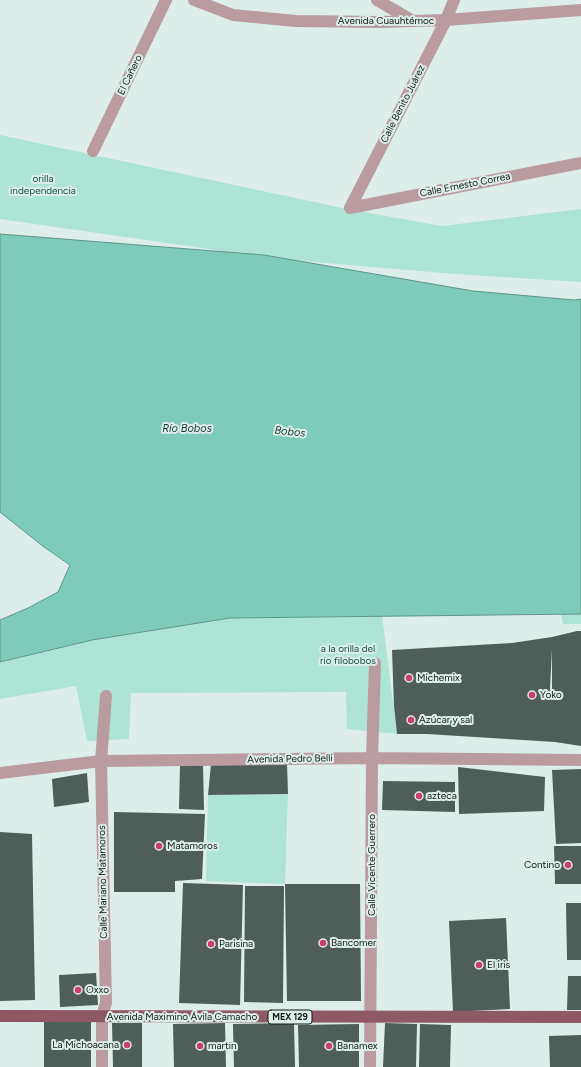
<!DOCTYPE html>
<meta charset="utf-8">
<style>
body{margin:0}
canvas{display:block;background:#ddede9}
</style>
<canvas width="581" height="1067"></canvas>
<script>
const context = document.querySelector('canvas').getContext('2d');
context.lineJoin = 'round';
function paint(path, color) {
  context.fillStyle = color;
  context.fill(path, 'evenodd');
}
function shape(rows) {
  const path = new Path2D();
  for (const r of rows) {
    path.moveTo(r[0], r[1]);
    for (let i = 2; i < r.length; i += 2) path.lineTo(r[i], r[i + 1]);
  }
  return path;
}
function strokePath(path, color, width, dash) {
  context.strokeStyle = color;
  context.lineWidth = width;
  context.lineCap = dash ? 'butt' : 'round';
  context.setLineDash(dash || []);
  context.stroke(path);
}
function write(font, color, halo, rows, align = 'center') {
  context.font = font + ' Figtree,sans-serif';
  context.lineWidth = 4;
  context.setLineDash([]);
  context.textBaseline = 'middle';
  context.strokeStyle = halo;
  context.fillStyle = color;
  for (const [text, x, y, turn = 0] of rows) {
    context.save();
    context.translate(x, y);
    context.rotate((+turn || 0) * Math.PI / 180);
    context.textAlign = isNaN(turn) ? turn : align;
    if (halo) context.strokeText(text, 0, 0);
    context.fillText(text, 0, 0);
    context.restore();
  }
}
const green = shape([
 [0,135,347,209,442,226,581,209,581,282,455,274,278,259,0,219],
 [561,613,581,614,581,624,563,624],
 [382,616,397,734,347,729,346,692,131,693,129,739,87,741,76,686,0,699,0,662,92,640,230,618],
 [288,794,285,884,206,881,208,795]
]);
const water = shape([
 [0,234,264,255,473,291,574,300,581,299,581,614,230,618,92,640,0,662,0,620,28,608,58,592,70,565,44,547,0,512,0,234]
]);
const building = shape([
 [577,631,581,631,581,746,555,742,427,734,397,734,394,706,392,650,512,643,552,637],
 [552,649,552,701,550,688],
 [203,763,204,810,179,809,180,764],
 [287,763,288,794,208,795,211,764],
 [458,767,545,777,544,811,459,814],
 [581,769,581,843,556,844,552,770],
 [87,773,89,802,54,807,52,779],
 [383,781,455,782,455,812,382,810],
 [114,812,205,814,202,879,175,881,175,892,114,892],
 [0,832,32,834,35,1000,0,1001],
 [554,846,581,846,581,884,555,884],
 [183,883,243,885,240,1005,179,1003],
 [285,884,360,884,361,1001,287,1001],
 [245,886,284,886,283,1003,244,1002],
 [566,903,581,903,581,960,567,960],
 [506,918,510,1009,453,1012,449,921],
 [96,973,98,1005,60,1007,59,975],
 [568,976,581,976,581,1010,567,1010],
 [44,1021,91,1022,91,1067,44,1067],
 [112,1023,142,1023,142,1067,113,1067],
 [225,1023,226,1067,174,1067,173,1024],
 [294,1023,295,1067,234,1067,233,1024],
 [385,1023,417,1024,416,1067,383,1067],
 [359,1024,359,1067,299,1067,298,1025],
 [420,1024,451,1025,450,1067,419,1067],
 [581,1035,581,1067,550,1067,549,1036]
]);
const minor = shape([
 [194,0,233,15,296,21,379,22,446,20,581,10],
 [377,0,413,21],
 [93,151,166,0],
 [350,208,581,163],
 [350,208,446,20,454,0],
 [0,773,101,761,372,758,581,760],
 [102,1067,102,1016,106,1003,101,761,106,696],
 [370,1067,372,758,375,663]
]);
const major = shape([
 [0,1016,581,1017]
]);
const markers = [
 [409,678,4,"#cc3e6a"],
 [532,695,4,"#cc3e6a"],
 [411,720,4,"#cc3e6a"],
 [419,796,4,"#cc3e6a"],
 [159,846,4,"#cc3e6a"],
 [568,865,4,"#cc3e6a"],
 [323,943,4,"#cc3e6a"],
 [211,944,4,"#cc3e6a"],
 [479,965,4,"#cc3e6a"],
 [78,990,4,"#cc3e6a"],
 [127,1045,4,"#cc3e6a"],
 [200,1046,4,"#cc3e6a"],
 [329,1046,4,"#cc3e6a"]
];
const shields = [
 [290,1017,44]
];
const shieldNames = [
 ["MEX 129",290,1017]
];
const streetNames = [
 ["Avenida Cuauhtémoc",386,21],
 ["El Cañero",130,75,-64],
 ["Calle Benito Juárez",403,104,-63],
 ["Calle Ernesto Correa",465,185,-11],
 ["Avenida Pedro Belli",290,759,-1],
 ["Calle Vicente Guerrero",372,865,-90],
 ["Calle Mariano Matamoros",103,882,-91],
 ["Avenida Maximino Ávila Camacho",182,1017]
];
const parkNames = [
 ["orilla",43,179],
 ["independencia",43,191],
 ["a la orilla del",348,649],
 ["rio filobobos",348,661]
];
const poiNames = [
 ["Michemix",417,678],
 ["Yoko",540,695],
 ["Azúcar y sal",419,720],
 ["azteca",427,796],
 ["Matamoros",167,846],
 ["Contino",560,865,"right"],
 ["Bancomer",331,943],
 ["Parisina",219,944],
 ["El iris",487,965],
 ["Oxxo",86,990],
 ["La Michoacana",119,1045,"right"],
 ["martin",208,1046],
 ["Banamex",337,1046]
];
const waterNames = [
 ["Río Bobos",187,429],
 ["Bobos",290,432,6]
];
paint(green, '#aee4d6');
paint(water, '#7dcbb8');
strokePath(water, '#5d9688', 1);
paint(building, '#505e5a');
strokePath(minor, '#ba9ba0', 12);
strokePath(major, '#8e5964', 12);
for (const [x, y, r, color] of markers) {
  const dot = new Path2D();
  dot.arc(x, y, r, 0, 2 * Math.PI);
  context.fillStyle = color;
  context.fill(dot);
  strokePath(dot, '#ddede9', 1.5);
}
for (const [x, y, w] of shields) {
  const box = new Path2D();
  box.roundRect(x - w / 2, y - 7, w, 14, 3);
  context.fillStyle = '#ddede9';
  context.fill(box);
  strokePath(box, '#131917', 1);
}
write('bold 9px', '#131917', null, shieldNames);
write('10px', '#131917', '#ddede9', streetNames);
write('10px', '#125448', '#ddede9', parkNames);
write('10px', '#131917', '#ddede9', poiNames, 'left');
write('italic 11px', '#153a32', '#ddede9', waterNames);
</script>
